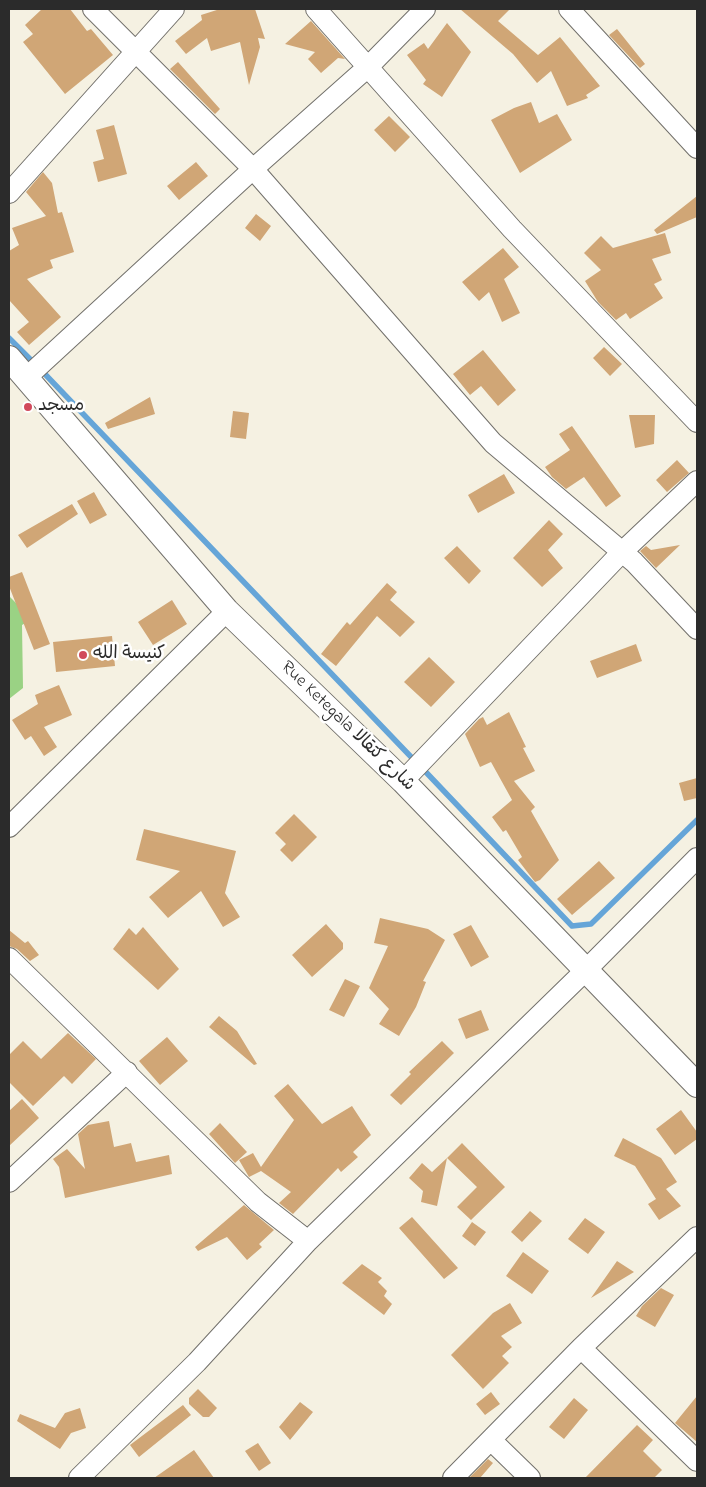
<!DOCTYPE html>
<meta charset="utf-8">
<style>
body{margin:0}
#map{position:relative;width:706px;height:1487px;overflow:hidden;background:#f5f1e2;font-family:"Indie Flower",sans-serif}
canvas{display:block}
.frame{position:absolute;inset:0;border:10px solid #2b2b2b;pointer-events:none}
</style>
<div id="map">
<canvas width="706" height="1487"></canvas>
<div class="frame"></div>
</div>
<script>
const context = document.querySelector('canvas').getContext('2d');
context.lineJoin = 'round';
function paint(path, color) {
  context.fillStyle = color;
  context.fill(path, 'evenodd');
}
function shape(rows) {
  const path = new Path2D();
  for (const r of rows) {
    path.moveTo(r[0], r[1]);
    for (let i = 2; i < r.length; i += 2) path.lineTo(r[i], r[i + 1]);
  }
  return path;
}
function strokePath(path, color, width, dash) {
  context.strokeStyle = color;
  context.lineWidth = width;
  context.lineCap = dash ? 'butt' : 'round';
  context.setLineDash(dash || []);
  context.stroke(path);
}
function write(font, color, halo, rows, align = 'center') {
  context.font = font + ' "Indie Flower","Playpen Sans Arabic",sans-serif';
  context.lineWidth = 5;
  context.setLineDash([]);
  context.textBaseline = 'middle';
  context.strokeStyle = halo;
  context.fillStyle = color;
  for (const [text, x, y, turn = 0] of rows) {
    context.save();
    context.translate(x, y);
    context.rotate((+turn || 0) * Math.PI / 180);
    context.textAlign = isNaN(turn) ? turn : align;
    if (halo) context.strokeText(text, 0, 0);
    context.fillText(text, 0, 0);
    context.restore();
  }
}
const green = shape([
 [9,596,32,619,22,625,23,688,9,699]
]);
const stream = shape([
 [9,338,35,364],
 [42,371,414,760],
 [422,768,572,926,591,924,697,820]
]);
const building = shape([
 [42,9,70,9,87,31,91,29,113,55,65,94,23,42,33,34,25,25],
 [220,9,255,9,265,39,258,38,260,47,249,85,240,42,211,51,207,38,186,54,175,41,202,20,201,15],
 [460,9,510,9,498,21,538,55,560,37,600,86,586,95,588,98,567,106,551,71,537,83,513,54],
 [311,21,345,59,338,58,321,73,308,59,315,52,285,44],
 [447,23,471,52,442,97,423,84,426,80,407,55,424,43,428,49],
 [617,29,645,64,640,68,609,35],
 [178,62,220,109,215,114,170,69],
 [531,102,539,123,557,114,572,140,520,173,491,120,514,108],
 [389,116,410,137,395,152,374,130],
 [114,125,127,174,98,182,93,162,104,159,96,130],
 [196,162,208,176,179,200,167,186],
 [43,172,52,183,58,213,62,212,74,252,50,260,53,268,27,279,61,317,29,345,17,332,29,322,9,300,9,251,19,245,12,228,46,216,26,192],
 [697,196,697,217,657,234,654,230],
 [256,214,271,226,260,241,245,228],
 [665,233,671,253,652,259,662,280,654,284,663,298,630,319,626,313,616,320,598,302,585,281,601,270,584,253,601,236,613,248],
 [503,248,519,267,504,279,520,313,502,322,489,292,479,301,462,282],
 [604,347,622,364,610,376,593,358],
 [483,350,516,390,498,406,481,386,470,395,453,374],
 [150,397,155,414,108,429,105,423],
 [233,411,249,413,246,439,230,437],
 [629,415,655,415,654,444,635,448],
 [572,426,621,496,606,507,584,477,566,489,552,477,545,467,570,450,559,434],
 [677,460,689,473,667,492,656,480],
 [504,474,515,493,478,513,468,495],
 [94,492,107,515,90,524,77,501],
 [72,504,78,514,27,548,18,535],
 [549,520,563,534,548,550,563,568,542,587,513,558],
 [680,545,656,568,640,551,646,546,651,550],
 [457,546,481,571,469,584,444,558],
 [22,572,50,644,34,650,9,586,9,577],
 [387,583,397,592,390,600,415,622,400,637,377,616,336,666,321,654,347,622,350,625],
 [172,600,187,624,153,645,138,622],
 [112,636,115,666,56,672,53,642],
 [636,644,642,661,597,678,590,661],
 [429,657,455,682,431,707,404,682],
 [59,685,72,715,44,727,57,747,44,756,31,736,25,740,12,720,38,704,35,695],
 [509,712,526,747,523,748,535,771,514,781,535,807,531,811,559,860,540,880,535,882,518,860,522,857,506,830,503,832,492,817,512,800,491,762,480,767,465,734,479,719,483,717,487,725],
 [697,778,697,798,684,801,679,783],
 [294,814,317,837,292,862,280,850,286,844,275,833],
 [144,829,236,851,225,893,240,917,223,927,201,891,168,918,149,897,180,871,136,860],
 [599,861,615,878,572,915,557,899],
 [380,918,428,929,445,940,423,981,426,982,416,1007,399,1036,379,1024,389,1009,369,988,388,946,374,943],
 [326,924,343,943,343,949,312,977,292,955],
 [471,925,489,957,471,967,453,934],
 [143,927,179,969,158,990,113,949,129,928,136,935],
 [9,930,25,943,28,941,39,955,30,961,17,949,9,946],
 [345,979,360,986,344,1017,329,1010],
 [481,1010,489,1030,466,1039,458,1019],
 [219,1016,237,1031,257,1064,254,1065,209,1027],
 [68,1033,96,1059,72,1084,64,1076,33,1106,9,1082,9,1055,23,1041,41,1059],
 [167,1037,188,1061,160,1085,139,1061],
 [442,1041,454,1053,401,1105,390,1095,411,1074,409,1072],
 [288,1084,322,1124,352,1106,371,1135,353,1152,358,1157,341,1172,338,1168,293,1214,279,1203,291,1192,261,1171,249,1177,239,1160,253,1153,261,1167,294,1120,274,1096],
 [22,1099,39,1118,9,1146,9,1111],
 [681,1110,697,1132,697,1139,675,1155,656,1129],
 [109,1121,114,1147,131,1143,136,1162,169,1155,172,1174,65,1198,59,1167,53,1159,67,1149,85,1169,78,1134,88,1125],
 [220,1123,247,1152,235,1163,209,1134],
 [623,1138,661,1158,677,1182,666,1189,681,1206,659,1220,648,1204,656,1199,635,1166,614,1156],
 [462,1143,505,1187,471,1220,457,1207,477,1187,447,1158],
 [447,1158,437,1206,421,1202,423,1191,409,1178,422,1163,432,1172],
 [244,1205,274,1230,259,1244,262,1247,247,1260,227,1237,198,1251,195,1247],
 [530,1211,542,1221,522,1242,511,1232],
 [412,1217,458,1268,444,1279,399,1228],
 [585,1218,605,1232,588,1254,568,1239],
 [472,1222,486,1232,475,1246,462,1236],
 [523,1252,549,1271,532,1294,506,1276],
 [617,1261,634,1272,591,1298],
 [362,1264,382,1278,378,1282,387,1291,384,1296,392,1304,384,1315,342,1283],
 [661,1288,674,1295,655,1327,636,1316,642,1306],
 [510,1303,522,1323,501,1336,512,1347,502,1356,509,1363,483,1389,451,1355,493,1313],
 [198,1389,217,1408,209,1417,203,1417,189,1404,189,1398],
 [491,1392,500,1404,485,1415,476,1404],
 [697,1396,697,1442,675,1423],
 [574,1398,588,1410,564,1439,549,1427],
 [300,1402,313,1412,290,1440,279,1427],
 [183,1405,191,1415,139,1457,130,1445],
 [80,1408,86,1428,71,1433,60,1449,17,1421,20,1414,55,1428,65,1413],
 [637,1425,653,1440,643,1451,662,1470,654,1478,585,1478],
 [258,1443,271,1463,259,1471,245,1451],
 [194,1450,214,1478,154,1478],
 [488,1459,493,1463,480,1478,469,1478]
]);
const minor = shape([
 [93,9,253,169,493,443,634,562,697,629],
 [316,9,512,229,697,422],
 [569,9,697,148],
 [9,193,174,9],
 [27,377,253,169,369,66,425,9],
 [403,781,621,553,697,481],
 [9,827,227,611],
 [9,958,258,1202,308,1241],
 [9,1182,127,1072],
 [581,1348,697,1461],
 [491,1440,530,1478],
 [79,1478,197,1362,308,1241,587,969,697,858],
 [453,1478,581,1348,697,1237]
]);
const tertiary = shape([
 [9,358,227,611,403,781,697,1085]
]);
const markers = [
 [28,407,5,"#d1495b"],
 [83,655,5,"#d1495b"]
];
const poiNames = [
 ["مسجد",38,407],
 ["كنيسة الله",93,655]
];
const streetNames = [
 ["Rue Ketegala شارع كتقالا",347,727,44]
];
paint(green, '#9ad284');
strokePath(stream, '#65a5d8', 5.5);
paint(building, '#d0a676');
strokePath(minor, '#72706b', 22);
strokePath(tertiary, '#72706b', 26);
strokePath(minor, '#fff', 20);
strokePath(tertiary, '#fff', 24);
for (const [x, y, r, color] of markers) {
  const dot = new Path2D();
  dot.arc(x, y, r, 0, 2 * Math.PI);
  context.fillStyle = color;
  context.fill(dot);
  strokePath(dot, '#fff', 2);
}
write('18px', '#2b2b2b', '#fff', poiNames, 'left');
write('18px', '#2b2b2b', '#fff', streetNames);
</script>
